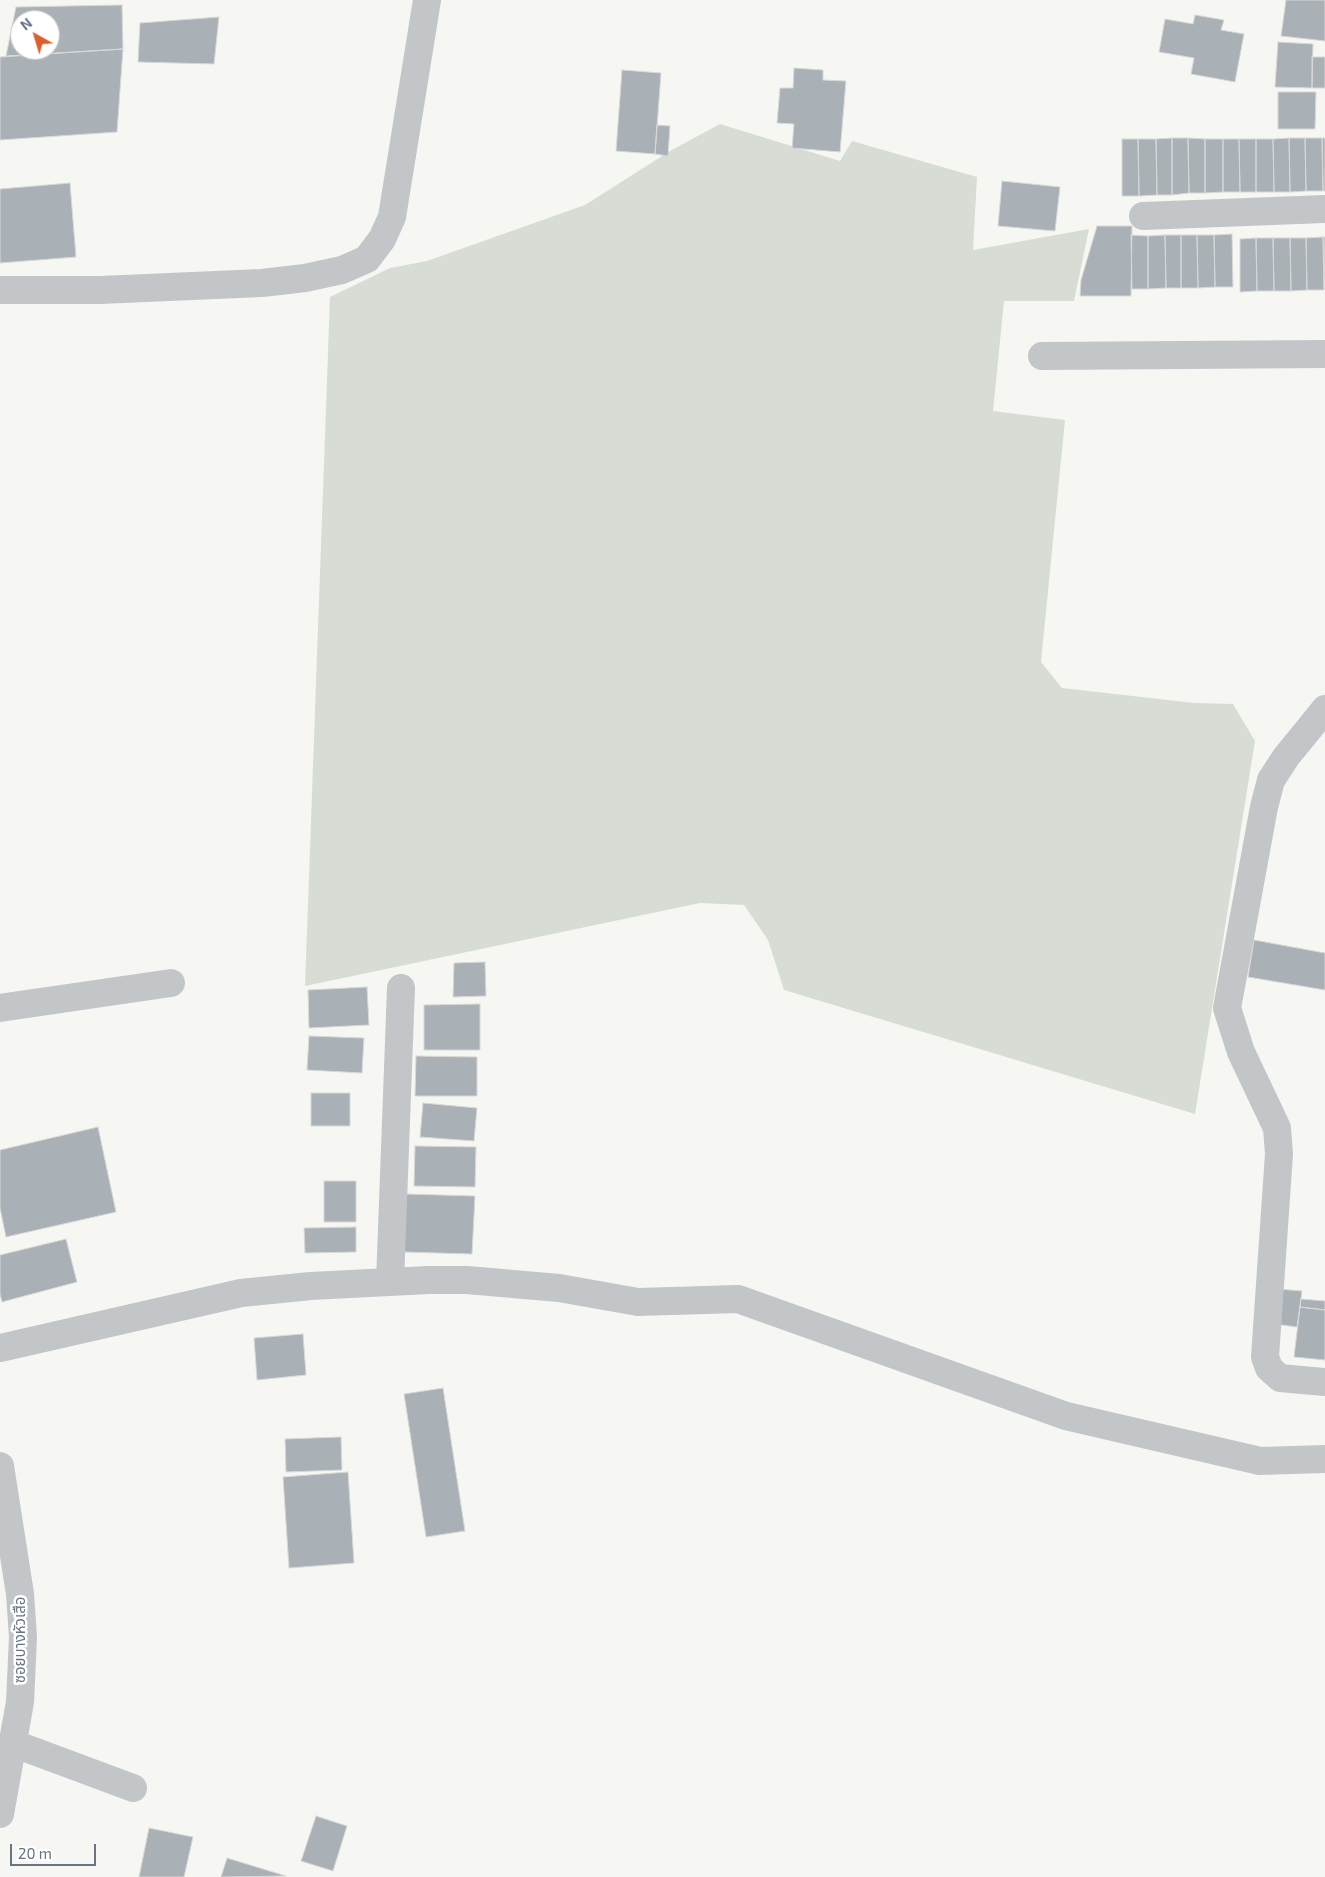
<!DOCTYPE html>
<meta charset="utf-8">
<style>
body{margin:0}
#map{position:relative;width:1325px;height:1877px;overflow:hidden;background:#f6f6f3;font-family:"Exo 2",sans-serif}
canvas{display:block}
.north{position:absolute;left:10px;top:10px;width:50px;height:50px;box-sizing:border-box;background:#fff;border:1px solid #c2c8cd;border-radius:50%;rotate:321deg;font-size:14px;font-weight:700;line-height:20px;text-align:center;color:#667583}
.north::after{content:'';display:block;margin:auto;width:18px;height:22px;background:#dd5f2d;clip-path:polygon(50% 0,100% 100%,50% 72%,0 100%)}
.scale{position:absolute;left:10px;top:1844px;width:86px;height:22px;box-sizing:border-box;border:2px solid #667583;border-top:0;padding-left:6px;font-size:15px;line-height:18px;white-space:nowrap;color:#667583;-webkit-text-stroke:4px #fff;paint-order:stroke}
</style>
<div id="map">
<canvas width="1325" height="1877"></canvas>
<div class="north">N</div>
<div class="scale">20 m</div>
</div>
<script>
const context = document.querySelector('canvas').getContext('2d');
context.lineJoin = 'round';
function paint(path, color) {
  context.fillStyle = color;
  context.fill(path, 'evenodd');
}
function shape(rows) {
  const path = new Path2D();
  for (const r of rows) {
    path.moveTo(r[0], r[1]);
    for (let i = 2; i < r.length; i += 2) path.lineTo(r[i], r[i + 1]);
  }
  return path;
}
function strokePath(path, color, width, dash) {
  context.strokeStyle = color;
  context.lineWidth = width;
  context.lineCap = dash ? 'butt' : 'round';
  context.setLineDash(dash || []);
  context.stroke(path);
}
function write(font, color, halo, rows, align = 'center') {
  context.font = font + ' "Exo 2","Noto Sans Thai",sans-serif';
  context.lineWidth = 5;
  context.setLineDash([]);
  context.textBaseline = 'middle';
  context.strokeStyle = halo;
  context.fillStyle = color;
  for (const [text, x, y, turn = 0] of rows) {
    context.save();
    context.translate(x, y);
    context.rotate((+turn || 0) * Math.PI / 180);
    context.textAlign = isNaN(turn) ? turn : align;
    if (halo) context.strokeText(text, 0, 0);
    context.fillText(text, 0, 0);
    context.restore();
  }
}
const green = shape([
 [720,124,840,161,852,141,977,177,973,250,1089,229,1074,301,1004,301,993,411,1065,420,1041,662,1062,688,1194,703,1233,704,1255,741,1195,1114,784,990,768,940,744,905,700,903,305,986,330,297,390,268,427,261,585,205,670,151]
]);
const building = shape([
 [1286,0,1325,0,1325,41,1281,36,1286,0],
 [122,5,123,49,6,56,16,7,122,5],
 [20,20,50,20,50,50,20,50,20,20],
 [1195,15,1224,20,1221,30,1244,34,1235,82,1191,74,1194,58,1159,52,1165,19,1193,24,1195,15],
 [219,17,214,64,138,62,140,23,219,17],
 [1278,42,1313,44,1312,88,1275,87,1278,42],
 [123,49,117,132,0,140,0,57,123,49],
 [1312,57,1325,57,1325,88,1312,88,1312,57],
 [794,68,823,70,823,80,846,81,840,152,792,148,794,124,777,123,780,88,793,88,794,68],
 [622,70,661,73,655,154,616,151,622,70],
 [1278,92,1316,92,1315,129,1278,129,1278,92],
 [657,125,670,126,668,156,655,154,657,125],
 [1172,138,1188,138,1189,193,1172,195,1172,138],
 [1172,138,1172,195,1157,195,1156,139,1172,138],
 [1188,138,1205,139,1205,193,1189,193,1188,138],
 [1289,138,1305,138,1306,191,1290,192,1289,138],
 [1289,138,1290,192,1274,192,1273,139,1289,138],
 [1305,138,1322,138,1323,191,1306,191,1305,138],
 [1322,138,1325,138,1325,191,1323,191,1322,138],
 [1122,139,1138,139,1139,196,1122,196,1122,139],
 [1138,139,1156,139,1157,195,1139,196,1138,139],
 [1205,139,1223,139,1223,192,1205,193,1205,139],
 [1223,139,1239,139,1240,192,1223,192,1223,139],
 [1239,139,1256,139,1256,192,1240,192,1239,139],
 [1256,139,1273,139,1274,192,1256,192,1256,139],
 [1002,181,1060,187,1055,231,998,226,1002,181],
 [70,183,76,257,0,263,0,189,70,183],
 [1097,226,1132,226,1131,296,1080,296,1081,280,1097,226],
 [1232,234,1233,287,1215,287,1214,235,1232,234],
 [1131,235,1148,236,1148,289,1132,289,1131,235],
 [1165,235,1181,235,1181,288,1166,288,1165,235],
 [1165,235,1166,288,1148,289,1148,236,1165,235],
 [1181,235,1197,235,1198,288,1181,288,1181,235],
 [1197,235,1214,235,1215,287,1198,288,1197,235],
 [1323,237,1325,237,1324,290,1323,237],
 [1323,237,1324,290,1307,290,1306,238,1323,237],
 [1256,238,1273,238,1274,291,1257,291,1256,238],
 [1256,238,1257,291,1240,292,1240,239,1256,238],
 [1273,238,1290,238,1291,291,1274,291,1273,238],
 [1290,238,1306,238,1307,290,1291,291,1290,238],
 [1254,940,1325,953,1325,990,1248,977,1254,940],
 [485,962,486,996,453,997,454,963,485,962],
 [367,987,369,1025,309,1028,308,990,367,987],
 [480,1004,480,1050,424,1050,424,1005,480,1004],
 [309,1036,364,1038,362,1073,307,1070,309,1036],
 [416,1056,477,1057,477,1096,415,1096,416,1056],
 [311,1093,350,1093,350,1126,311,1126,311,1093],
 [423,1103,477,1108,474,1141,420,1137,423,1103],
 [98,1127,116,1212,6,1237,0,1208,0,1150,98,1127],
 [415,1146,476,1147,475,1187,414,1186,415,1146],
 [324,1181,356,1181,356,1222,324,1222,324,1181],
 [406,1194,475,1196,472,1254,404,1252,406,1194],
 [356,1227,356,1252,305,1253,304,1228,356,1227],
 [66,1239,77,1282,2,1302,0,1294,0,1255,66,1239],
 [1278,1289,1302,1291,1297,1327,1274,1324,1278,1289],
 [1301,1299,1325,1301,1325,1310,1300,1307,1301,1299],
 [1300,1307,1325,1310,1325,1360,1294,1357,1300,1307],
 [303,1334,306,1375,257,1380,254,1338,303,1334],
 [443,1388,465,1531,426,1537,404,1394,443,1388],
 [341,1437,342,1470,286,1472,285,1439,341,1437],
 [348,1472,354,1563,289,1568,283,1477,348,1472],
 [316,1816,347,1826,333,1871,301,1861,316,1816],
 [149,1828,193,1837,184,1877,139,1877,149,1828],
 [227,1858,286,1876,221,1877,227,1858]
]);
const street = shape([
 [1143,216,1325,209],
 [0,290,100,290,262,283,305,278,342,270,367,259,382,239,392,217,427,0],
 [1042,356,1325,354],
 [1325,709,1286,757,1271,780,1264,807,1227,1008,1241,1052,1277,1128,1279,1154,1265,1357,1269,1368,1280,1378,1325,1382],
 [0,1008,171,983],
 [390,1282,401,988],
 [0,1348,241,1293,311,1286,428,1280,467,1280,559,1288,638,1302,738,1299,1066,1416,1260,1461,1325,1459],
 [0,1466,20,1594,23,1637,20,1702,0,1814],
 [12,1743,133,1788]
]);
const streetNames = [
 ["ซอยบางหัวเสือ",20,1640,-90]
];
paint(green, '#d7ddd4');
paint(building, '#a9b0b6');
strokePath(building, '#d8d8d6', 1);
strokePath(street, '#c2c6c9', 28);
write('15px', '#667583', '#fff', streetNames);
</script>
